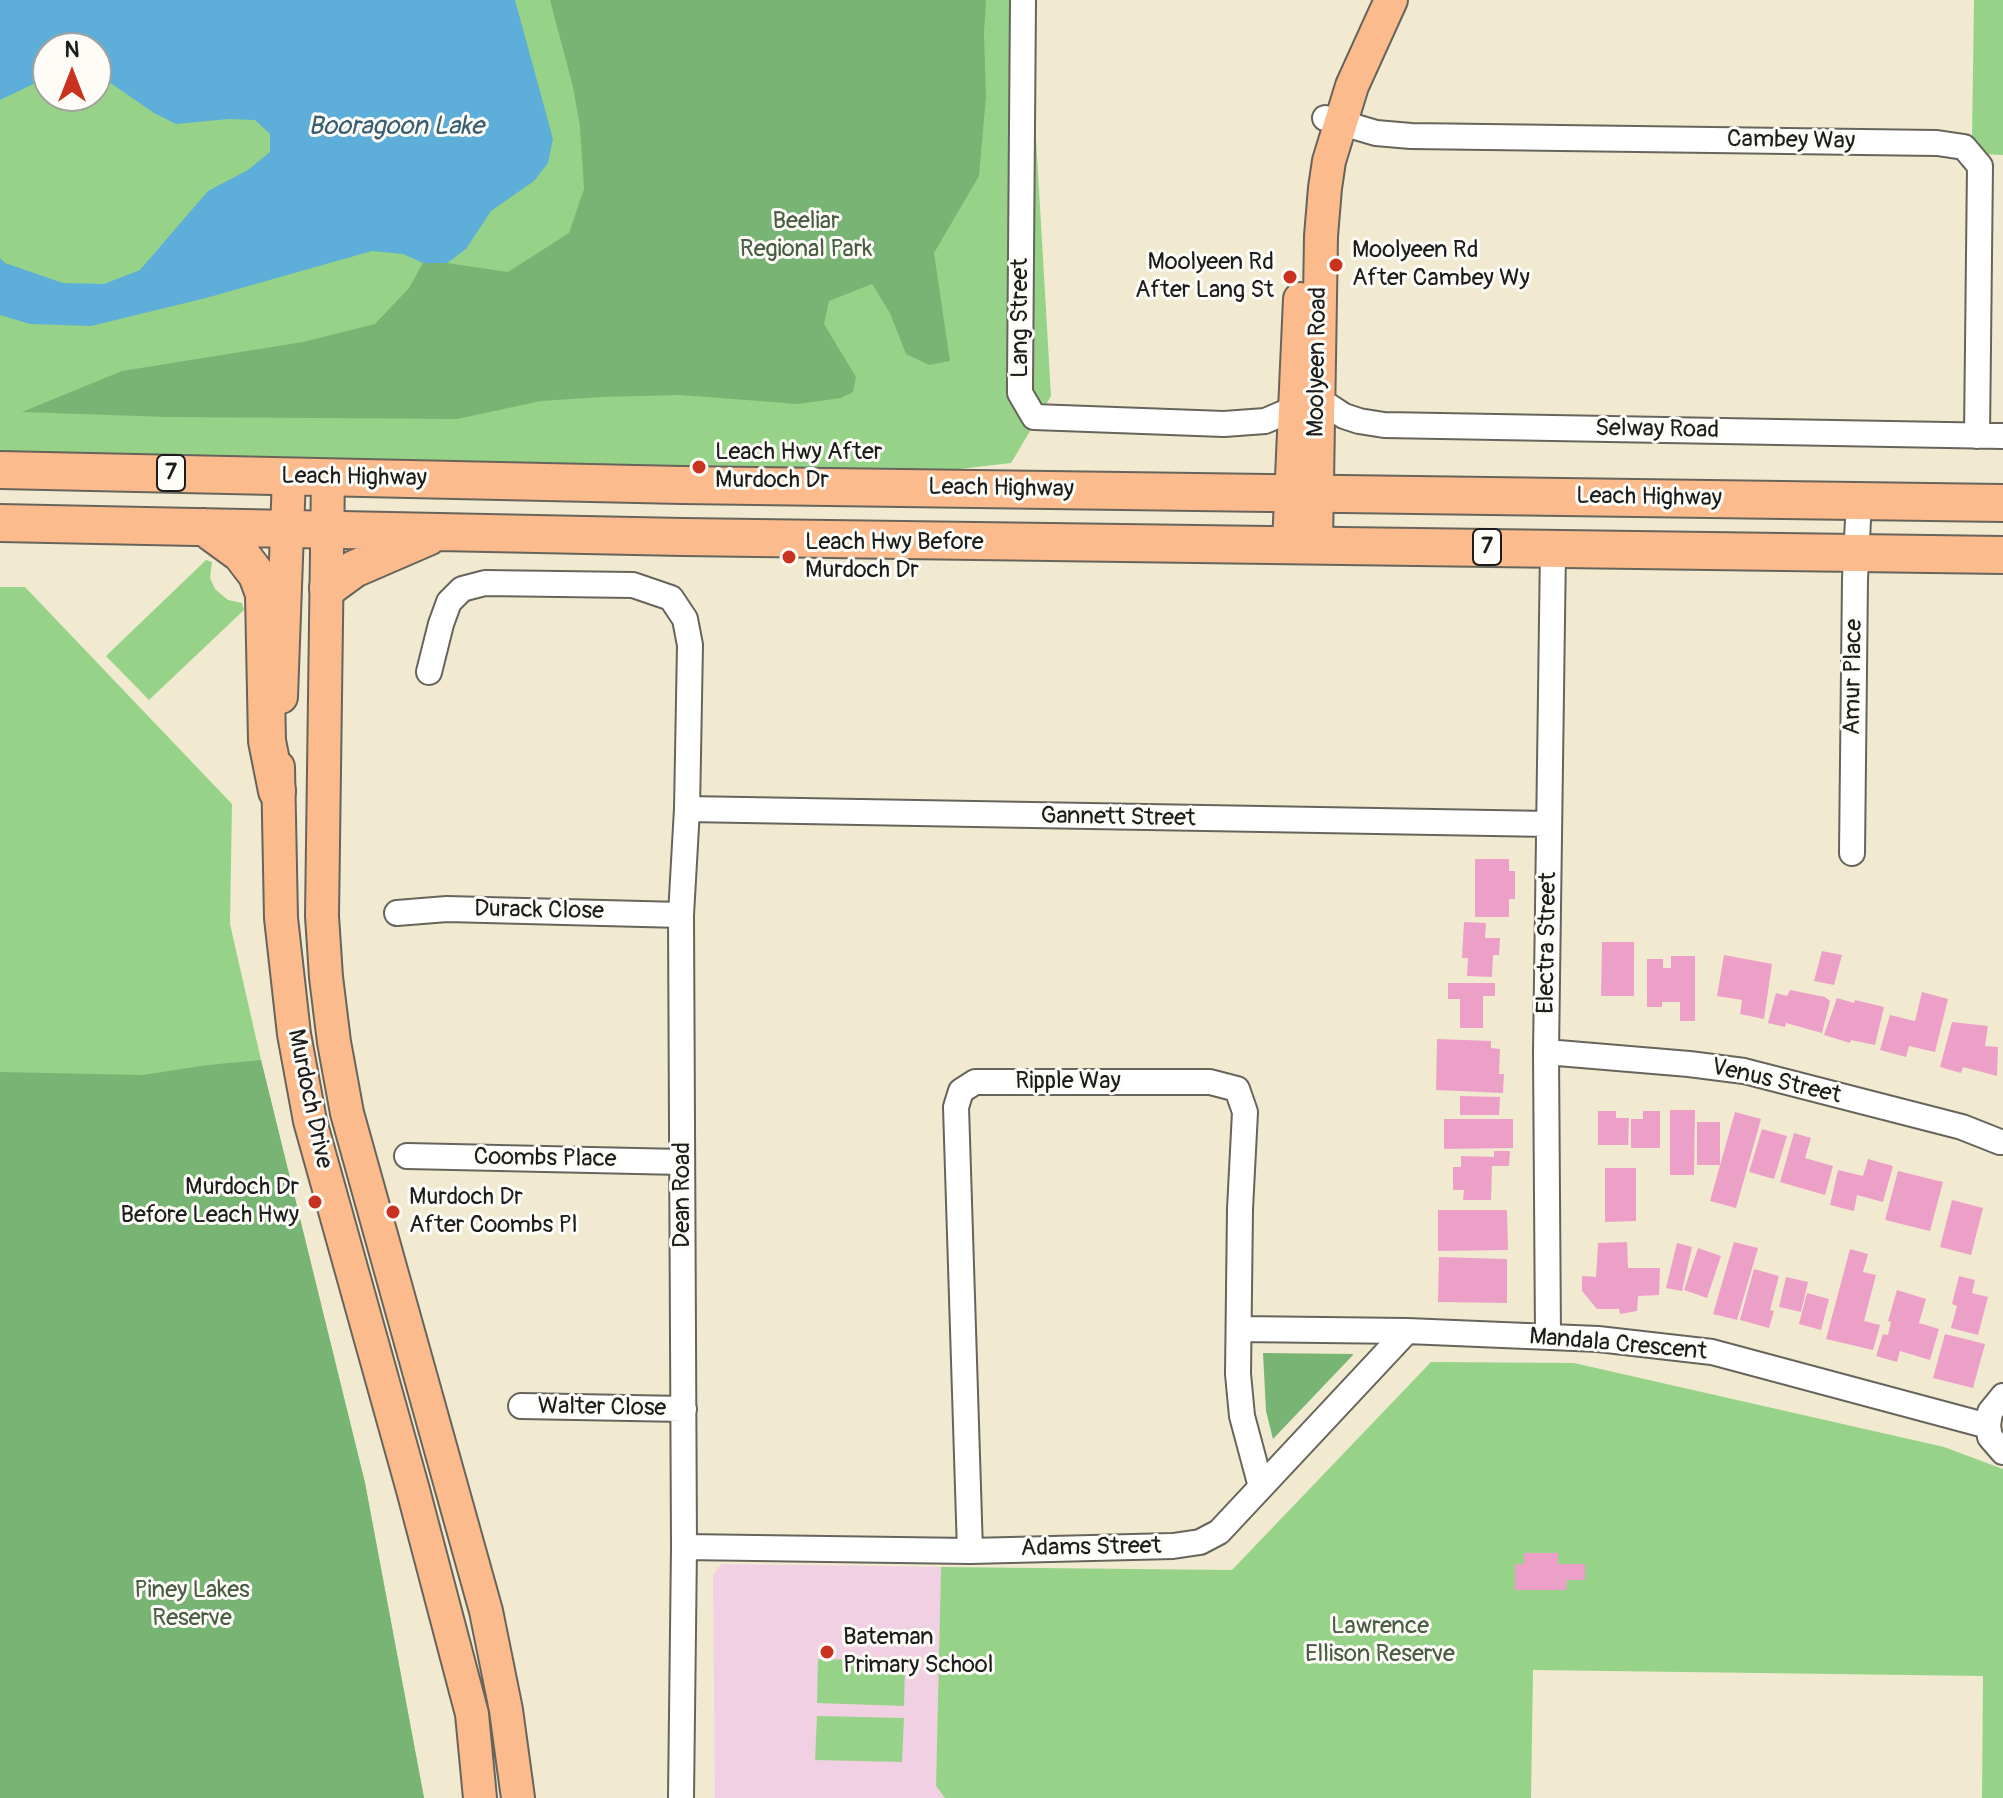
<!DOCTYPE html>
<style>
body{margin:0}
#map{position:relative;width:2003px;height:1798px;overflow:hidden;background:#f1ead1;font-family:Pangolin,sans-serif}
canvas{display:block}
.north{position:absolute;left:32px;top:32px;width:80px;height:80px;box-sizing:border-box;background:#fdfcf7;border:2px solid #a3a29f;border-radius:50%;rotate:0deg;font-size:22px;font-weight:700;line-height:32px;text-align:center;color:#1c1c1c}
.north::after{content:'';display:block;margin:auto;width:28px;height:36px;background:#c8321e;clip-path:polygon(50% 0,100% 100%,50% 72%,0 100%)}
</style>
<div id="map">
<canvas width="2003" height="1798"></canvas>
<div class="north">N</div>
</div>
<script>
const context = document.querySelector('canvas').getContext('2d');
context.lineJoin = 'round';
function paint(path, color) {
  context.fillStyle = color;
  context.fill(path, 'evenodd');
}
function shape(rows) {
  const path = new Path2D();
  for (const r of rows) {
    path.moveTo(r[0], r[1]);
    for (let i = 2; i < r.length; i += 2) path.lineTo(r[i], r[i + 1]);
  }
  return path;
}
function strokePath(path, color, width, dash) {
  context.strokeStyle = color;
  context.lineWidth = width;
  context.lineCap = dash ? 'butt' : 'round';
  context.setLineDash(dash || []);
  context.stroke(path);
}
function write(font, color, halo, rows, align = 'center') {
  context.font = font + ' Pangolin,sans-serif';
  context.lineWidth = 6;
  context.setLineDash([]);
  context.textBaseline = 'middle';
  context.strokeStyle = halo;
  context.fillStyle = color;
  for (const [text, x, y, turn = 0] of rows) {
    context.save();
    context.translate(x, y);
    context.rotate((+turn || 0) * Math.PI / 180);
    context.textAlign = isNaN(turn) ? turn : align;
    if (halo) context.strokeText(text, 0, 0);
    context.fillText(text, 0, 0);
    context.restore();
  }
}
const built = shape([
 [721,1564,941,1567,936,1786,945,1798,715,1798,713,1575]
]);
const green = shape([
 [0,0,1028,0,1051,396,1011,463,925,473,0,455],
 [48,48,96,48,96,96,48,96],
 [1974,0,2003,0,2003,155,1979,154,1978,145,1972,138],
 [206,560,212,562,210,578,215,589,228,600,242,603,244,610,149,700,106,656],
 [0,587,25,587,232,804,230,924,261,1060,365,1483,424,1798,0,1798],
 [1431,1362,1574,1363,1944,1447,2003,1469,2003,1798,1982,1798,1983,1676,1533,1670,1531,1798,945,1798,936,1786,941,1567,1232,1570],
 [818,1659,905,1661,904,1706,817,1703],
 [817,1716,904,1718,902,1762,815,1760]
]);
const forest = shape([
 [550,0,986,0,984,33,986,97,979,176,934,253,950,361,929,365,906,354,890,313,872,284,829,301,824,324,856,377,853,392,841,398,798,404,681,395,603,397,541,401,457,419,167,417,22,412,122,371,303,342,375,324,409,288,423,263,447,263,508,272,569,233,584,189,580,127,573,87],
 [261,1060,365,1483,424,1798,0,1798,0,1072,142,1075,208,1065],
 [1263,1353,1353,1354,1353,1355,1273,1439,1266,1411]
]);
const water = shape([
 [0,0,515,0,553,139,548,163,534,181,491,211,466,249,447,263,423,263,403,254,372,251,206,298,91,326,30,324,0,315,0,258,5,263,63,283,104,284,140,270,208,191,248,170,270,152,270,134,255,120,229,119,176,124,154,113,112,84,96,80,96,48,48,48,48,77,0,100]
]);
const building = shape([
 [1475,859,1509,859,1509,871,1515,871,1515,899,1509,899,1509,917,1475,917],
 [1464,922,1486,923,1485,938,1500,938,1499,955,1493,955,1492,977,1467,976,1468,958,1462,958],
 [1602,942,1634,942,1634,996,1601,996],
 [1822,951,1842,955,1834,985,1814,981],
 [1724,955,1772,964,1764,1019,1740,1014,1742,1000,1717,996],
 [1671,956,1695,956,1695,1021,1680,1021,1680,1002,1662,1002,1662,1007,1647,1007,1647,959,1663,959,1663,968,1671,968],
 [1448,983,1495,983,1495,996,1483,996,1483,1028,1460,1028,1460,999,1448,999],
 [1790,990,1825,997,1830,1001,1822,1033,1786,1023,1785,1027,1768,1023,1776,993,1787,996],
 [1922,992,1948,999,1935,1052,1909,1046,1906,1057,1880,1050,1890,1015,1915,1021],
 [1837,998,1854,1003,1855,1000,1884,1007,1875,1045,1851,1040,1850,1043,1824,1035],
 [1952,1022,1988,1026,1985,1046,1998,1047,1997,1076,1963,1067,1961,1073,1940,1067],
 [1437,1039,1491,1041,1491,1048,1500,1049,1499,1074,1504,1074,1503,1093,1436,1090],
 [1460,1096,1500,1097,1499,1115,1460,1115],
 [1670,1110,1695,1110,1694,1175,1670,1175],
 [1598,1111,1616,1111,1616,1118,1629,1118,1628,1145,1598,1145],
 [1643,1111,1660,1111,1660,1148,1631,1148,1631,1119,1643,1119],
 [1735,1112,1761,1119,1736,1208,1710,1201],
 [1444,1119,1513,1119,1513,1148,1444,1149],
 [1697,1122,1720,1122,1720,1165,1697,1165],
 [1762,1129,1787,1136,1774,1179,1749,1172],
 [1794,1133,1811,1138,1805,1158,1833,1166,1825,1195,1780,1182],
 [1494,1151,1510,1151,1509,1166,1492,1166,1491,1200,1463,1200,1464,1190,1453,1190,1453,1167,1461,1167,1461,1156,1494,1157],
 [1868,1159,1893,1166,1883,1202,1857,1195,1854,1211,1830,1205,1838,1170,1863,1176],
 [1605,1168,1636,1168,1636,1221,1605,1222],
 [1898,1171,1943,1182,1930,1231,1885,1220],
 [1952,1200,1983,1208,1971,1255,1940,1247],
 [1438,1210,1507,1210,1508,1250,1438,1251],
 [1627,1242,1628,1268,1660,1268,1659,1295,1638,1296,1637,1311,1620,1314,1619,1309,1597,1309,1582,1291,1582,1276,1596,1277,1598,1243],
 [1734,1242,1758,1248,1737,1320,1713,1314],
 [1677,1243,1692,1247,1682,1291,1666,1288],
 [1698,1248,1721,1256,1707,1298,1684,1290],
 [1850,1249,1868,1254,1863,1272,1876,1275,1864,1321,1880,1325,1873,1350,1826,1339],
 [1439,1257,1507,1259,1507,1303,1438,1302],
 [1754,1269,1779,1276,1770,1310,1774,1311,1769,1328,1740,1320],
 [1959,1276,1975,1280,1972,1293,1988,1297,1978,1335,1951,1328,1957,1306,1952,1304],
 [1786,1277,1808,1282,1801,1312,1779,1307],
 [1897,1290,1926,1299,1919,1323,1939,1329,1930,1360,1900,1351,1897,1362,1876,1356,1883,1334,1888,1335,1891,1322,1888,1321],
 [1807,1293,1829,1299,1821,1330,1799,1324],
 [1945,1334,1985,1344,1973,1388,1933,1378],
 [1524,1553,1558,1553,1558,1564,1585,1564,1585,1580,1567,1580,1566,1590,1515,1590,1515,1564,1524,1564]
]);
const minor = shape([
 [1023,0,1020,383,1020,393,1034,417,1224,424,1265,421,1293,409],
 [1325,118,1376,133,1411,136,1937,143,1964,147,1980,166,1977,436],
 [1318,399,1344,416,1359,421,1384,425,2003,436],
 [429,672,441,624,449,602,462,589,485,583,633,585,671,598,685,619,690,645,687,809,681,915,684,1547,681,1798],
 [687,809,1549,824],
 [1852,853,1855,579,1859,500],
 [397,913,447,909,681,915],
 [1546,1052,1689,1064,1744,1071,1962,1127,2000,1142],
 [407,1156,682,1162],
 [1239,1329,1407,1331,1598,1339,1712,1352,1988,1426],
 [1548,1337,1546,1052,1553,548],
 [2003,1396,1990,1412,1988,1426,1990,1437,2003,1452],
 [521,1406,684,1409],
 [684,1547,970,1551,1173,1546,1200,1542,1219,1532,1407,1331],
 [970,1551,956,1107,961,1091,975,1082,1210,1082,1237,1089,1245,1112,1240,1209,1238,1374,1242,1416,1261,1487]
]);
const major = shape([
 [328,477,322,916,326,977,334,1042,347,1113,486,1611,506,1710,518,1798],
 [1289,544,1300,299],
 [1316,545,1321,236,1325,188,1329,161,1352,86,1391,0],
 [281,697,289,476],
 [278,767,281,918,294,1034,310,1121,413,1490,472,1714,480,1798]
]);
const highway = shape([
 [0,470,682,485,2003,503],
 [0,523,683,537,2003,555],
 [204,527,241,554,257,575,264,594,267,741,277,791],
 [328,588,354,569,428,537]
]);
const markers = [
 [1336,265,8,"#c8321e"],
 [1290,277,8,"#c8321e"],
 [699,467,8,"#c8321e"],
 [789,557,8,"#c8321e"],
 [315,1202,8,"#c8321e"],
 [393,1212,8,"#c8321e"],
 [827,1652,8,"#c8321e"]
];
const shields = [
 [171,473,28],
 [1487,547,28]
];
const shieldNames = [
 ["7",171,473],
 ["7",1487,547]
];
const streetNames = [
 ["Cambey Way",1791,141,1],
 ["Lang Street",1021,318,-90],
 ["Moolyeen Road",1318,362,-89],
 ["Selway Road",1657,430,1],
 ["Leach Highway",354,478,1],
 ["Leach Highway",1001,489,1],
 ["Leach Highway",1649,498,1],
 ["Amur Place",1854,677,-89],
 ["Gannett Street",1118,818,1],
 ["Durack Close",539,911,1],
 ["Electra Street",1548,943,-89],
 ["Ripple Way",1068,1082],
 ["Venus Street",1776,1082,13],
 ["Murdoch Drive",309,1099,78],
 ["Coombs Place",545,1159,1],
 ["Dean Road",683,1195,-90],
 ["Mandala Crescent",1618,1345,5],
 ["Walter Close",602,1408,1],
 ["Adams Street",1091,1548,-1]
];
const parkNames = [
 ["Beeliar",806,222],
 ["Regional Park",806,250],
 ["Piney Lakes",192,1591],
 ["Reserve",192,1619],
 ["Lawrence",1380,1627],
 ["Ellison Reserve",1380,1655]
];
const poiNames = [
 ["Moolyeen Rd",1352,251],
 ["After Cambey Wy",1352,279],
 ["Moolyeen Rd",1274,263,"right"],
 ["After Lang St",1274,291,"right"],
 ["Leach Hwy After",715,453],
 ["Murdoch Dr",715,481],
 ["Leach Hwy Before",805,543],
 ["Murdoch Dr",805,571],
 ["Murdoch Dr",299,1188,"right"],
 ["Before Leach Hwy",299,1216,"right"],
 ["Murdoch Dr",409,1198],
 ["After Coombs Pl",409,1226],
 ["Bateman",843,1638],
 ["Primary School",843,1666]
];
const waterNames = [
 ["Booragoon Lake",396,127]
];
paint(built, '#f1d0e4');
paint(green, '#96d389');
paint(forest, '#78b575');
paint(water, '#5daed8');
paint(building, '#eda0c7');
strokePath(minor, '#67645b', 28);
strokePath(major, '#67645b', 36);
strokePath(highway, '#67645b', 40);
strokePath(minor, '#fff', 24);
strokePath(major, '#fbbb8d', 32);
strokePath(highway, '#fbbb8d', 36);
for (const [x, y, r, color] of markers) {
  const dot = new Path2D();
  dot.arc(x, y, r, 0, 2 * Math.PI);
  context.fillStyle = color;
  context.fill(dot);
  strokePath(dot, '#fdfcf7', 3);
}
for (const [x, y, w] of shields) {
  const box = new Path2D();
  box.roundRect(x - w / 2, y - 18, w, 36, 6);
  context.fillStyle = '#fdfcf7';
  context.fill(box);
  strokePath(box, '#1c1c1c', 2);
}
write('bold 22px', '#1c1c1c', null, shieldNames);
write('24px', '#1c1c1c', '#fdfcf7', streetNames);
write('24px', '#475c42', '#fdfcf7', parkNames);
write('24px', '#1c1c1c', '#fdfcf7', poiNames, 'left');
write('italic 26px', '#395e71', '#fdfcf7', waterNames);
</script>
